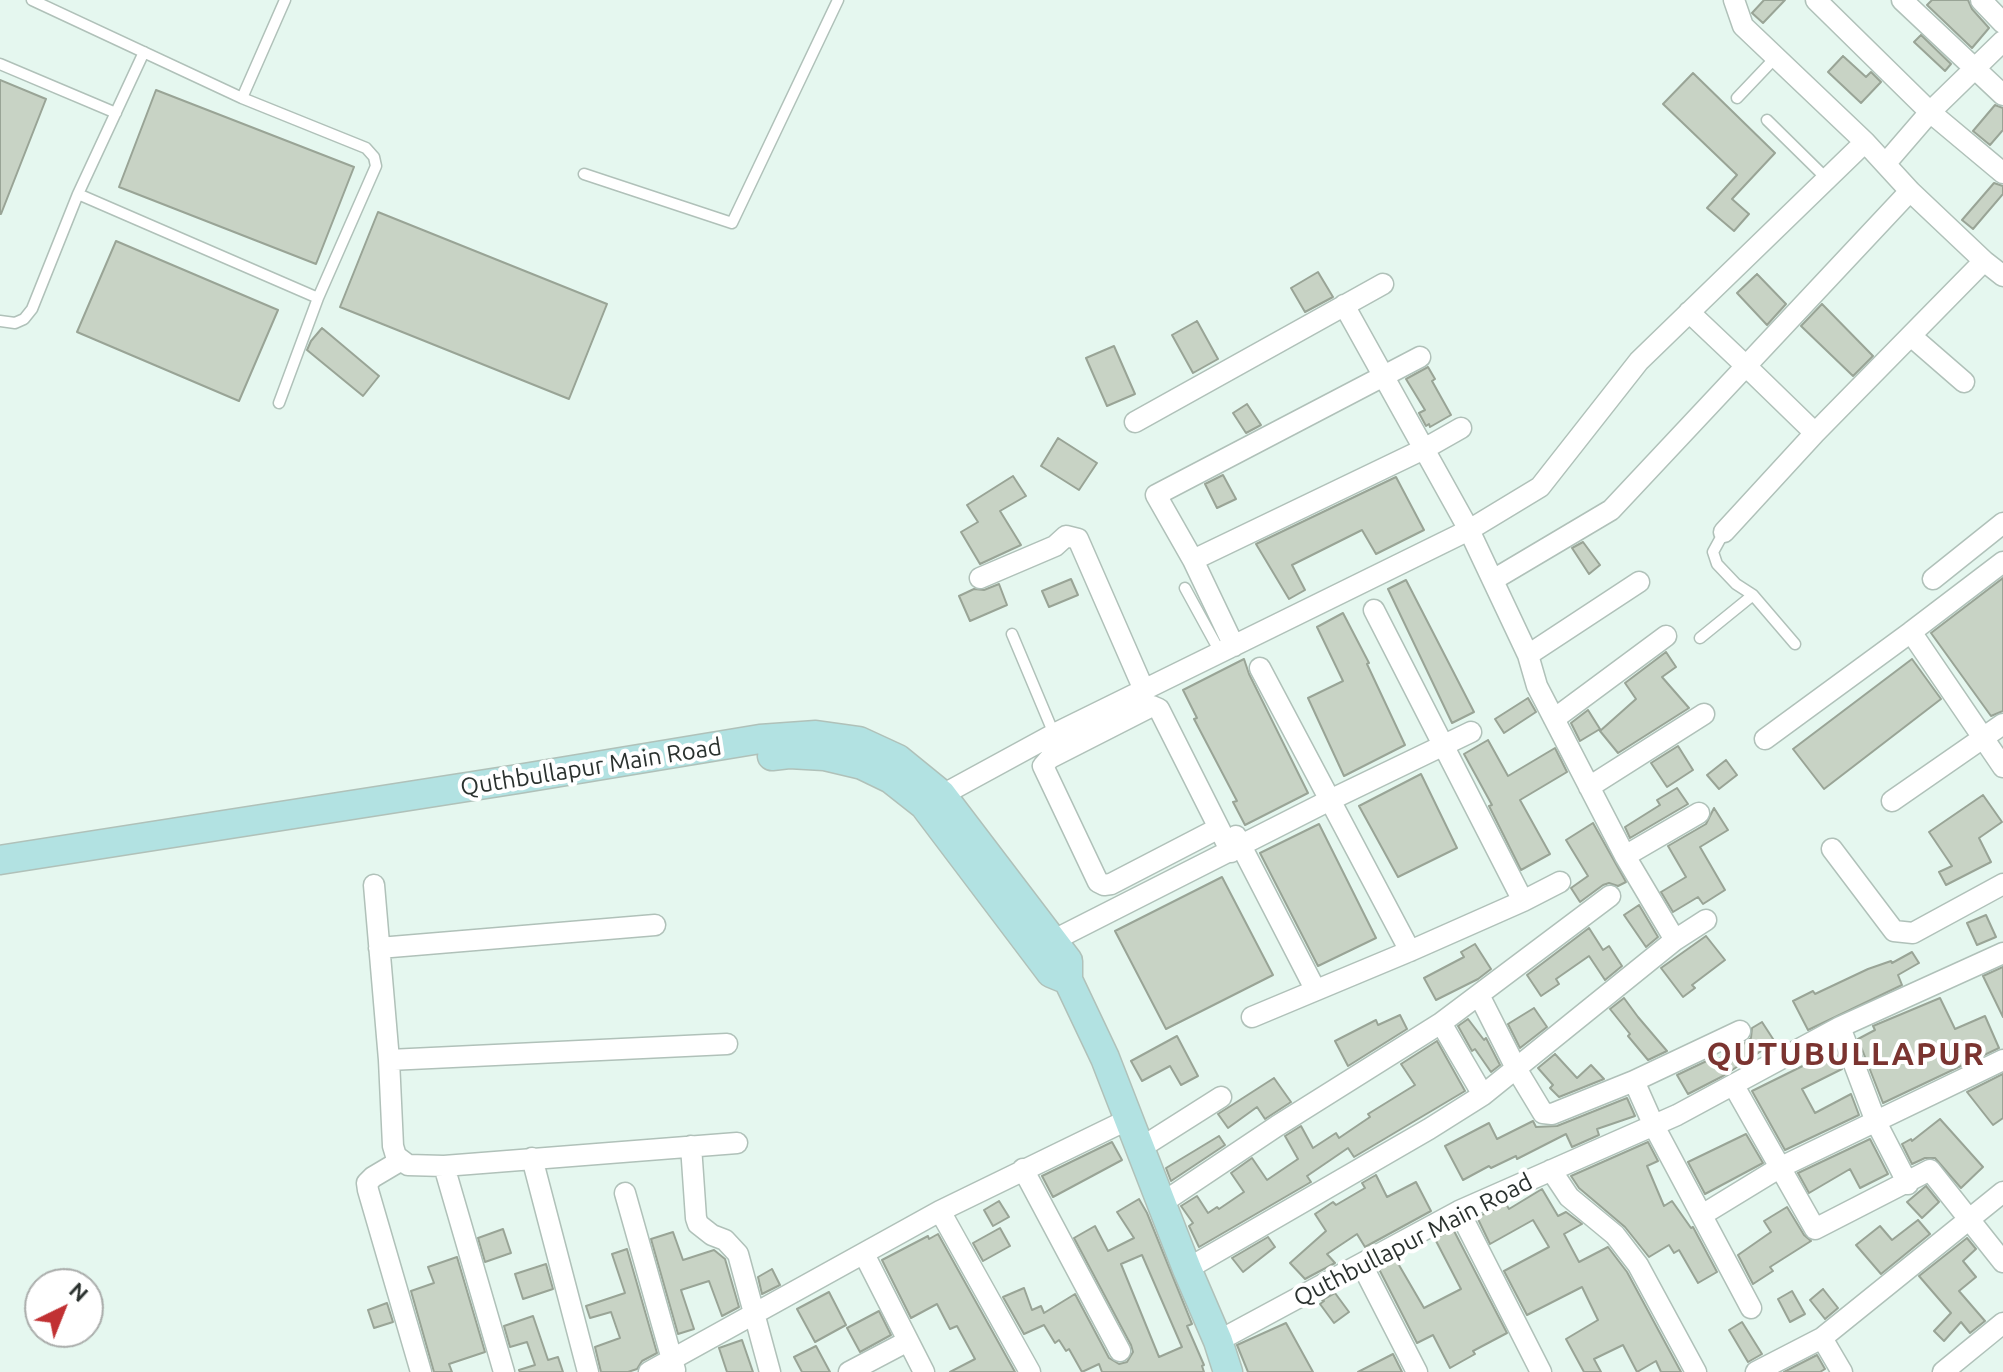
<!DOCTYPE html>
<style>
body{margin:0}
#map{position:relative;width:2003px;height:1372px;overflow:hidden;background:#e5f7ef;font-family:Ubuntu,sans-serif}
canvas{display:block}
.north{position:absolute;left:24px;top:1268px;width:80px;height:80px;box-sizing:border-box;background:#fff;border:2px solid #aaadab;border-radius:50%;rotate:43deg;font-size:22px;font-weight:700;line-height:32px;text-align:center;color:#2a312e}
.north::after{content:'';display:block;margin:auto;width:28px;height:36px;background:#c13133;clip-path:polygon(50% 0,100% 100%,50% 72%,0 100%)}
</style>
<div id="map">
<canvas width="2003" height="1372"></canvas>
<div class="north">N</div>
</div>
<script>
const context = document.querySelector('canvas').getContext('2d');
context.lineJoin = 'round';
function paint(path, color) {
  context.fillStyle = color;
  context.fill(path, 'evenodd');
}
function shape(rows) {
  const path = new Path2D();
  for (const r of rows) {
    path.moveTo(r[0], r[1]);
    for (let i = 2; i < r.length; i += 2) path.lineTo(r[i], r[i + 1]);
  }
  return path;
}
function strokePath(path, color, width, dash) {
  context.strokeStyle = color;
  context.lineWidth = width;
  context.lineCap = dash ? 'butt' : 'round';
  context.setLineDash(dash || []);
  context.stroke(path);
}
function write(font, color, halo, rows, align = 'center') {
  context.font = font + ' Ubuntu,sans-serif';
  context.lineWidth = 8;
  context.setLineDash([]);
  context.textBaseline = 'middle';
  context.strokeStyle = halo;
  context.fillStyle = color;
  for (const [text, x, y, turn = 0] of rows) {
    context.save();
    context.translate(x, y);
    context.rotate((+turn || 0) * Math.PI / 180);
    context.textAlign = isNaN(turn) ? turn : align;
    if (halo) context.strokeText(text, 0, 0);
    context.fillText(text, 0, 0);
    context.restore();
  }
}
const building = shape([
 [1764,0,1785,0,1763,23,1752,13,1764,0],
 [1932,0,1968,0,1972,9,1989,28,1972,48,1927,5,1932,0],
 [1921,35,1951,64,1945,71,1914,42,1921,35],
 [1843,56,1866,77,1871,72,1881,82,1861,103,1828,72,1843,56],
 [1693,73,1775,153,1732,199,1749,214,1734,231,1707,208,1737,175,1663,104,1693,73],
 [0,80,46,99,1,214,0,214,0,80],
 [156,90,354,167,316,264,119,187,156,90],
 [1995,105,2003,108,2003,130,1990,145,1973,131,1995,105],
 [1994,183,2003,186,2003,194,1973,229,1962,220,1994,183],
 [378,212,607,304,569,399,340,307,378,212],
 [116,241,278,310,239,401,77,332,116,241],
 [1318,272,1333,297,1305,312,1291,288,1318,272],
 [1757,274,1786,304,1767,325,1737,293,1757,274],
 [1822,304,1873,356,1853,376,1801,326,1822,304],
 [1197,321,1218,359,1193,373,1172,335,1197,321],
 [322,328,379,376,363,396,307,350,311,341,322,328],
 [1114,346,1135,394,1107,406,1086,358,1114,346],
 [1428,367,1435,379,1432,381,1451,415,1430,427,1429,424,1426,426,1419,413,1425,410,1406,379,1428,367],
 [1247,404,1261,425,1246,433,1233,413,1247,404],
 [1058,438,1097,463,1079,490,1041,466,1058,438],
 [1223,475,1236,499,1217,508,1205,484,1223,475],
 [1013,476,1026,496,1000,511,1021,545,980,564,961,532,978,522,967,505,1013,476],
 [1396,477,1424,530,1376,554,1362,530,1292,565,1305,590,1289,599,1256,544,1396,477],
 [1583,542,1600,565,1589,574,1572,548,1583,542],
 [2003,578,2003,711,1991,716,1931,633,2003,578],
 [1071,579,1078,595,1049,607,1042,591,1071,579],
 [1406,580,1474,712,1452,723,1388,589,1406,580],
 [999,584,1007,605,970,621,959,596,974,589,984,590,999,584],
 [1343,613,1369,663,1367,664,1405,745,1344,776,1308,698,1343,681,1317,627,1343,613],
 [1666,652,1676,667,1662,677,1689,708,1618,753,1600,731,1636,699,1625,683,1666,652],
 [1244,659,1249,674,1308,793,1245,825,1233,802,1237,801,1194,719,1197,718,1183,690,1244,659],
 [1912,659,1941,699,1824,789,1793,749,1912,659],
 [1528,698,1536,712,1504,733,1495,719,1528,698],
 [1588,710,1600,729,1580,741,1571,723,1588,710],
 [1488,740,1508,776,1555,748,1567,772,1520,800,1550,854,1521,870,1489,806,1492,805,1464,754,1488,740],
 [1678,746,1693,770,1667,787,1651,763,1678,746],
 [1726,760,1737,775,1719,789,1707,775,1726,760],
 [1421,774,1457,848,1398,877,1359,806,1421,774],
 [1677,788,1688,804,1630,838,1625,827,1660,805,1657,800,1677,788],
 [1983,795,2002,822,1979,838,1991,862,1946,885,1939,872,1952,866,1929,832,1983,795],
 [1714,808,1728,830,1700,847,1725,890,1703,904,1698,897,1673,912,1661,892,1686,877,1668,846,1706,824,1714,808],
 [1593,823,1626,882,1618,886,1609,883,1603,885,1580,902,1571,888,1588,876,1566,840,1593,823],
 [1319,824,1376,938,1318,966,1260,853,1319,824],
 [1222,877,1273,975,1166,1029,1115,931,1222,877],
 [1639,905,1658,937,1646,947,1624,915,1639,905],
 [1986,915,1996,937,1977,945,1967,923,1986,915],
 [1589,928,1603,950,1609,946,1622,966,1605,980,1589,956,1556,979,1559,984,1541,996,1527,975,1589,928],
 [1706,936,1725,960,1692,985,1695,988,1683,997,1661,968,1706,936],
 [1475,944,1491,969,1478,979,1436,1000,1424,978,1464,957,1461,952,1475,944],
 [1912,952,1919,963,1898,975,1902,985,1808,1030,1793,1001,1813,991,1815,994,1868,969,1891,961,1892,963,1912,952],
 [2003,967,2003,1017,1983,976,2003,967],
 [1624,998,1638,1017,1667,1051,1648,1060,1628,1036,1630,1034,1610,1009,1624,998],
 [1940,998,1955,1029,1985,1016,1999,1048,1883,1103,1858,1039,1875,1030,1873,1026,1940,998],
 [1534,1008,1547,1027,1520,1048,1508,1024,1534,1008],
 [1400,1015,1407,1029,1348,1066,1335,1041,1376,1020,1378,1025,1400,1015],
 [1468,1019,1484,1040,1486,1038,1500,1065,1491,1072,1475,1049,1472,1051,1458,1026,1468,1019],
 [1762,1022,1775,1042,1723,1076,1688,1094,1677,1075,1713,1058,1715,1061,1741,1046,1751,1038,1752,1028,1762,1022],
 [1177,1036,1198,1076,1181,1085,1170,1066,1142,1081,1131,1061,1177,1036],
 [1437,1041,1465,1091,1354,1157,1348,1148,1307,1176,1311,1182,1199,1247,1189,1226,1193,1223,1181,1206,1197,1196,1208,1213,1217,1207,1219,1209,1244,1192,1231,1173,1252,1158,1267,1180,1298,1159,1285,1136,1301,1126,1313,1148,1336,1133,1339,1138,1370,1117,1368,1114,1415,1085,1401,1064,1437,1041],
 [1835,1050,1842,1069,1802,1089,1815,1113,1851,1094,1859,1115,1785,1150,1752,1091,1835,1050],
 [1555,1054,1577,1078,1591,1065,1604,1079,1559,1097,1550,1088,1553,1085,1538,1068,1555,1054],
 [2003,1074,2003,1118,1993,1125,1967,1092,2003,1074],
 [1274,1078,1291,1102,1265,1119,1257,1107,1228,1128,1218,1114,1274,1078],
 [1627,1098,1635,1116,1597,1129,1599,1135,1572,1147,1566,1134,1517,1159,1516,1156,1491,1168,1489,1166,1463,1180,1445,1146,1489,1123,1497,1139,1533,1121,1536,1127,1557,1126,1627,1098],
 [1940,1119,1983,1167,1961,1188,1935,1158,1925,1158,1912,1164,1902,1144,1911,1139,1912,1141,1940,1119],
 [1746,1134,1763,1163,1705,1194,1688,1162,1746,1134],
 [1219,1136,1225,1145,1171,1181,1166,1168,1219,1136],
 [1870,1139,1888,1174,1860,1188,1850,1169,1809,1193,1798,1173,1870,1139],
 [1112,1142,1122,1160,1053,1197,1042,1176,1112,1142],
 [1648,1142,1658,1161,1647,1166,1664,1206,1672,1201,1691,1228,1693,1227,1717,1272,1698,1283,1679,1250,1674,1253,1669,1245,1649,1257,1625,1227,1579,1188,1571,1176,1648,1142],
 [1376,1175,1387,1197,1416,1182,1431,1211,1365,1247,1357,1234,1327,1254,1335,1263,1305,1279,1290,1263,1326,1231,1315,1214,1333,1202,1336,1205,1365,1188,1362,1183,1376,1175],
 [1926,1186,1939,1202,1922,1218,1907,1202,1926,1186],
 [1542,1189,1558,1216,1566,1212,1582,1224,1564,1234,1579,1262,1608,1247,1627,1272,1681,1372,1661,1372,1656,1361,1637,1372,1623,1345,1594,1359,1601,1372,1584,1372,1566,1339,1598,1320,1582,1287,1527,1315,1504,1271,1549,1247,1533,1220,1490,1244,1477,1217,1506,1204,1509,1209,1542,1189],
 [1139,1199,1147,1213,1192,1324,1187,1326,1204,1365,1202,1366,1204,1372,1102,1372,1099,1364,1082,1372,1069,1349,1066,1351,1059,1340,1055,1343,1044,1325,1024,1334,1003,1297,1024,1288,1032,1310,1041,1306,1044,1313,1075,1294,1109,1358,1119,1364,1127,1362,1133,1352,1131,1345,1074,1238,1095,1226,1108,1251,1134,1238,1117,1212,1139,1199],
 [1142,1255,1182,1347,1159,1357,1121,1264,1142,1255],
 [999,1201,1009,1217,993,1226,984,1210,999,1201],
 [1787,1207,1804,1235,1811,1241,1770,1267,1773,1271,1753,1284,1738,1255,1771,1232,1764,1221,1787,1207],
 [1918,1220,1930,1234,1881,1274,1856,1245,1880,1226,1892,1240,1918,1220],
 [1000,1228,1010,1246,983,1261,973,1243,1000,1228],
 [503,1229,511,1253,485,1262,478,1238,503,1229],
 [1453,1229,1507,1333,1473,1351,1475,1354,1450,1368,1433,1335,1417,1343,1379,1269,1396,1260,1424,1308,1461,1289,1435,1239,1453,1229],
 [673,1232,683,1260,714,1250,725,1259,739,1307,722,1316,709,1281,681,1290,694,1329,678,1334,651,1239,673,1232],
 [938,1234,1015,1372,950,1372,975,1359,957,1326,950,1329,937,1304,911,1318,882,1260,928,1236,929,1239,938,1234],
 [1268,1237,1275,1247,1243,1272,1232,1258,1268,1237],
 [1967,1238,1976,1249,1963,1261,1976,1277,1959,1291,1985,1321,1970,1333,1961,1322,1944,1341,1934,1331,1951,1313,1919,1276,1967,1238],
 [627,1249,657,1353,642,1361,637,1369,628,1372,601,1372,595,1347,620,1338,611,1312,590,1318,586,1306,625,1293,612,1254,627,1249],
 [457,1257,485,1352,449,1364,452,1372,434,1372,411,1291,434,1283,428,1267,457,1257],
 [546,1264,553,1289,523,1299,515,1274,546,1264],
 [772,1269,780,1285,762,1294,758,1277,772,1269],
 [1823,1289,1838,1308,1825,1319,1810,1300,1823,1289],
 [1792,1291,1805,1314,1790,1322,1778,1299,1792,1291],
 [829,1292,846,1325,815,1342,797,1309,829,1292],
 [1335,1293,1349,1312,1334,1323,1320,1304,1324,1301,1322,1300,1335,1293],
 [387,1303,393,1322,374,1328,368,1310,387,1303],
 [879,1311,891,1335,860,1352,847,1328,879,1311],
 [533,1316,548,1360,558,1357,563,1372,520,1372,519,1370,535,1365,527,1342,510,1347,504,1326,533,1316],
 [1742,1322,1762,1354,1748,1362,1729,1330,1742,1322],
 [1286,1323,1313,1372,1248,1372,1237,1345,1286,1323],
 [742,1340,753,1372,727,1372,719,1348,742,1340],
 [816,1346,830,1372,802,1372,794,1357,816,1346],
 [1393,1354,1402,1372,1358,1372,1393,1354],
 [1817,1355,1825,1369,1820,1372,1784,1372,1817,1355]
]);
const lane = shape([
 [32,0,242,98,366,148,374,157,376,166,318,298,279,403],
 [0,64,116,113],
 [242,98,285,0],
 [1737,98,1776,57],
 [1767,120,1827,179],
 [584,174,732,223,838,0],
 [78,194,318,298],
 [0,321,15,323,24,319,32,309,78,194,144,52],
 [1724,532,1713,552,1717,564,1736,584,1753,595,1795,644],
 [1185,588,1220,652],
 [1012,634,1054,734],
 [1700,638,1753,595]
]);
const street = shape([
 [1734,0,1743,26,1865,142,1910,191,1984,261,2003,276],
 [1816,0,1930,112,2003,173],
 [1902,0,2003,95],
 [1981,0,2003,23],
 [1886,163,1930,112,2003,41],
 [1344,305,1469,530,1528,655,1537,686,1625,856,1675,940],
 [1689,312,1746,366,1910,191],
 [1911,336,1964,382],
 [1135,422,1383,284],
 [1724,532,1815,433],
 [1193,560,1424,449,1461,428],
 [2003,562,1911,632,2003,767],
 [980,578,1055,546,1066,536,1078,539,1144,690],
 [1933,579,2003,523],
 [1493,580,1611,510,1746,366,1815,433,1984,261],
 [1374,610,1523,901],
 [1234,646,1193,560,1156,495,1420,357],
 [1528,655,1639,582],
 [1260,668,1410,951],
 [1554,719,1666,636],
 [1765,739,1911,632],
 [1589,787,1704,714],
 [931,801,1054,734,1469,530,1540,487,1639,361,1865,142],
 [1892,801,2003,724],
 [1219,828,1111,884,1104,885,1098,882,1043,766,1050,758,1152,706,1159,709,1219,828,1231,852],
 [1236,836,1315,989],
 [1832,849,1894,931,1913,933,2003,884],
 [1625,856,1699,813],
 [374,885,389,1060,393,1146,396,1156,408,1165,444,1166,504,1372],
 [1054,940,1330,800,1471,732],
 [379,948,655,925],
 [1479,995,1517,1070,1543,1113,1552,1114,1634,1081],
 [1252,1017,1410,951,1523,901,1560,882],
 [1441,1023,1483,1095],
 [1840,1027,1876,1122,1908,1184],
 [1740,1031,1634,1081,1654,1126,1751,1308],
 [389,1060,727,1044],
 [1734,1086,1815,1229,1930,1170,2003,1262],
 [691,1146,696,1218,698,1224,712,1235,725,1240,738,1254,770,1372],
 [1139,1149,1221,1097],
 [532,1158,588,1372],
 [400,1161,373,1177,367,1183,368,1190,421,1372],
 [444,1166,737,1143],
 [1023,1169,1120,1351],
 [1551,1170,1569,1197,1615,1235,1638,1265,1696,1372],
 [625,1193,675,1370],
 [1162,1203,1277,1126,1441,1023,1610,896],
 [940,1211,1030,1372],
 [1459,1211,1541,1372],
 [1702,1215,1779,1168,2003,1060],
 [864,1254,924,1372],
 [1362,1265,1417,1372],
 [1187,1269,1429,1129,1483,1095,1675,940,1706,920],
 [1822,1338,1842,1372],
 [1218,1341,1459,1211,1677,1115,1840,1027,2003,953],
 [649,1372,940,1211,1127,1120],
 [849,1372,908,1341],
 [1756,1372,1822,1338,2003,1192],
 [1943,1372,2003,1323]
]);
const secondary = shape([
 [772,756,789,754,824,756,862,765,891,779,924,805,1051,973,1068,980],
 [0,860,518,779,760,739,816,735,859,741,898,759,941,794,1068,961,1068,980,1105,1058,1187,1269,1218,1341,1228,1372]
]);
const streetNames = [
 ["Quthbullapur Main Road",591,767,-9],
 ["Quthbullapur Main Road",1413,1240,-27]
];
const districtNames = [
 ["QUTUBULLAPUR",1846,1054]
];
paint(building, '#c8d3c5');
strokePath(building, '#99a496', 2);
strokePath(lane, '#b0c1b9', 13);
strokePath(street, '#b0c1b9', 23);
strokePath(secondary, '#b0c1b9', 31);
strokePath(lane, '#fff', 10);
strokePath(street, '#fff', 20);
strokePath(secondary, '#b2e2e2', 28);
write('24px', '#2a312e', '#fff', streetNames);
context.letterSpacing = '2px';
write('bold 32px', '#7b3430', '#fff', districtNames);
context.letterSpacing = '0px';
</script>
